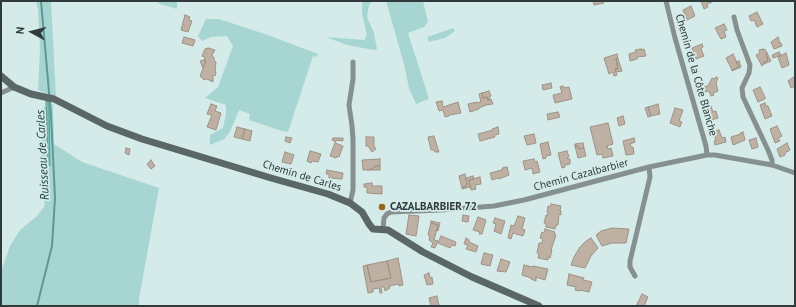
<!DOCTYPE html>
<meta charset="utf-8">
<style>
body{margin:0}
#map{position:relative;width:796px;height:307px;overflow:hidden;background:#d4ebe9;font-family:"PT Sans",sans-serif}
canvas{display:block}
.frame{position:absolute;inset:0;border:2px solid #313a3a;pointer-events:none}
.north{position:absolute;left:12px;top:12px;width:40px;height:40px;-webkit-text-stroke:3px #d4ebe9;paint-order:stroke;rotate:277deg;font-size:11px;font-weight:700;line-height:16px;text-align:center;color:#313a3a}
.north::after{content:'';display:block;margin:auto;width:14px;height:18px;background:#313a3a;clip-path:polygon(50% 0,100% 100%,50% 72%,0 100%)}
</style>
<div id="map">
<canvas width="796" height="307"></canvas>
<div class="frame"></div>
<div class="north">N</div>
</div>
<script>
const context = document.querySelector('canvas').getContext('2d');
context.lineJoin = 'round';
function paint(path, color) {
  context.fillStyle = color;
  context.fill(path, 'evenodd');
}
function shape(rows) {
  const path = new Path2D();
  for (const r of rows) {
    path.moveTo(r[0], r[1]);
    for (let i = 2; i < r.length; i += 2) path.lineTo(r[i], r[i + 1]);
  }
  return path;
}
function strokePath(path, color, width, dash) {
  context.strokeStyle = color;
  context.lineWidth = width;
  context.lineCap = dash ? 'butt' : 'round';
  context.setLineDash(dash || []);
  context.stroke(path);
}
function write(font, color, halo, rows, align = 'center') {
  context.font = font + ' "PT Sans",sans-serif';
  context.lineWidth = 3.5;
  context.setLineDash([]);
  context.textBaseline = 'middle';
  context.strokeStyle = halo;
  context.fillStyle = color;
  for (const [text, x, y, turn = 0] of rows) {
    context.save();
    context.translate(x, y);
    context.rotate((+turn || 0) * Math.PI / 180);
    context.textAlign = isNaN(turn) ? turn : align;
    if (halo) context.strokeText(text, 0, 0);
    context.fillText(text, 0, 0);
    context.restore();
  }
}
const green = shape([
 [36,1,51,1,56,97,38,90,40,50,38,10],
 [156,1,177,1,177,9,160,4],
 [362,1,373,1,369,5,367,17,374,33,377,49,374,50,347,45,326,37,364,40,367,35,362,13],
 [386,1,423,1,428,22,424,27,408,33,429,99,416,104,409,88,404,64],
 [206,19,219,19,265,34,318,54,317,57,313,56,288,132,282,131,249,120,250,114,239,110,230,132,224,139,210,145,210,135,223,128,226,114,226,105,205,98,218,87,233,46,227,36,211,37,202,41,198,36],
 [453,28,455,31,445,38,429,42,427,37],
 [53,104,54,144,82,162,159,188,139,299,139,306,1,306,1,272,10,246,20,230,37,216,44,207,45,199,40,173,44,107]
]);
const water = shape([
 [46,101,49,101,50,166,48,164,46,101]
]);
const stream = shape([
 [37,306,52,246,55,198,51,115,41,1]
]);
const building = shape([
 [593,1,603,1,604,3,594,5,593,1],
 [701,1,711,1,712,2,707,4,708,7,704,9,701,1],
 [691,6,695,16,687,20,683,10,691,6],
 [757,12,763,24,757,27,754,20,751,21,749,16,757,12],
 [185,15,190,17,189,20,192,21,188,32,181,30,185,15],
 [724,24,727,30,724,31,726,37,721,39,715,28,724,24],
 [184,37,195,40,193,46,182,43,184,37],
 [778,37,780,43,781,43,782,46,774,49,771,42,778,37],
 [702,44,703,47,701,49,704,56,696,59,692,48,702,44],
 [208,48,215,50,212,55,214,58,214,60,216,62,215,72,216,72,215,76,213,75,213,82,207,79,204,80,200,76,206,61,204,60,205,57,202,56,205,49,208,48],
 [641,49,641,50,644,49,646,56,637,57,637,59,630,61,629,54,636,52,635,50,641,49],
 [763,49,763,50,765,49,767,53,766,54,768,60,764,62,764,64,762,66,756,55,760,53,759,50,763,49],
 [779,52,781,55,773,58,772,55,779,52],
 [767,53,771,61,764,64,764,62,768,60,766,54,767,53],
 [786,53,789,65,782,68,778,57,786,53],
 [617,54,618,59,616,59,618,69,615,69,617,75,614,76,613,72,609,74,604,58,617,54],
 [733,54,739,67,732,70,726,58,733,54],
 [616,59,618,59,622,71,616,72,615,69,618,69,616,59],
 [204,60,206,61,203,68,200,61,204,60],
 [739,61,741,67,732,71,732,70,739,67,736,62,739,61],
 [795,76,795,86,791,88,788,81,795,76],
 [716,77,718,78,716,83,718,91,713,93,714,95,711,96,709,91,704,92,702,87,708,86,712,78,714,79,716,77],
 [551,83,552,88,543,90,542,85,551,83],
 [563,86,563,88,569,87,572,99,555,103,553,95,562,93,560,87,563,86],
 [760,87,765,97,765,99,758,102,753,90,760,87],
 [489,91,491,96,489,97,490,100,488,100,487,97,483,98,482,93,489,91],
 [482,93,483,98,487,97,488,100,491,99,493,104,486,105,479,108,479,109,470,112,468,104,477,102,477,103,481,102,479,94,482,93],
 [442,101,443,107,458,102,461,113,449,115,449,116,445,117,443,110,439,111,436,102,442,101],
 [765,103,766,106,768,106,772,116,765,119,760,105,765,103],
 [211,104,217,106,215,111,221,113,216,130,207,127,212,115,207,114,211,104],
 [658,104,660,114,651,116,648,107,658,104],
 [711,106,713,112,716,111,718,118,708,121,706,112,703,112,703,108,711,106],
 [648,107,651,116,648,117,645,108,648,107],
 [675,108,683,110,679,121,682,122,680,127,670,123,675,108],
 [558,112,560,117,548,120,547,114,558,112],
 [623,116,625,124,619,126,617,118,623,116],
 [608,123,613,144,607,146,608,149,611,148,613,156,603,158,602,154,597,155,590,127,608,123],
 [777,126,782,136,778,138,780,141,775,143,770,129,777,126],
 [237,127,245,129,242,139,234,137,237,127],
 [498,127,499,134,494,135,495,137,480,141,478,134,493,130,492,129,498,127],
 [245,129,252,131,250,141,242,139,245,129],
 [719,130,722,138,725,137,726,142,715,145,714,141,716,140,713,132,719,130],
 [743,132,745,140,733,145,731,137,741,134,740,133,743,132],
 [534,134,536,143,527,145,524,136,534,134],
 [434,136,439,152,435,152,434,150,431,150,428,137,434,136],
 [286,137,292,138,290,143,285,141,286,137],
 [366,137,374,137,374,146,376,149,372,152,368,146,366,146,366,137],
 [333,138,343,138,343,141,336,140,336,142,332,140,333,138],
 [634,138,635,142,630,144,631,147,633,147,634,154,626,155,623,141,634,138],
 [756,138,758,147,752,149,749,140,756,138],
 [548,142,551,155,546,156,546,158,543,159,540,144,548,142],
 [335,143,343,146,339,157,337,156,336,158,330,156,335,143],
 [583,143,584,148,579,149,578,146,575,146,575,144,583,143],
 [787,143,790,150,785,153,785,155,780,157,777,149,787,143],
 [575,146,578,146,579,149,584,148,586,156,578,158,575,146],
 [126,148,130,149,129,155,125,153,126,148],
 [310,151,321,154,318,162,312,161,311,163,307,161,310,151],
 [567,151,569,157,567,158,568,159,570,159,570,164,565,165,565,167,562,168,558,153,567,151],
 [285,152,294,155,291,164,282,162,285,152],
 [380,159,380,166,375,166,373,169,363,170,362,160,380,159],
 [534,159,535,162,537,161,540,172,533,174,532,168,525,170,523,161,534,159],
 [151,160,155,166,151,169,147,164,151,160],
 [375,166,380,166,380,170,367,170,373,169,375,166],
 [507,167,509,175,499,179,498,178,492,180,490,173,502,170,502,168,507,167],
 [327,170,343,173,342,179,329,178,329,174,326,174,327,170],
 [465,174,467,185,462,188,459,176,465,174],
 [473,176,474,179,469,180,470,187,462,189,462,188,465,187,465,186,467,185,466,178,473,176],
 [480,177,481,184,475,185,476,189,471,190,469,180,480,177],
 [372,183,372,186,382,186,382,194,367,193,367,187,364,187,364,184,372,183],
 [551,204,561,206,560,211,561,211,561,215,559,214,558,225,556,225,555,229,546,227,546,224,544,223,546,215,548,215,548,212,547,212,548,206,550,207,551,204],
 [409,215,419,216,416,236,406,234,409,215],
 [463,215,469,216,468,222,462,221,463,215],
 [518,216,525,218,522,229,525,230,523,236,513,233,511,239,508,238,511,225,514,226,518,216],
 [478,217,486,220,482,234,479,234,480,232,473,230,478,217],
 [495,218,505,221,501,234,494,231,496,224,493,223,495,218],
 [431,221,440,223,438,231,437,230,438,225,431,223,431,221],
 [431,223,438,225,434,240,438,241,435,248,431,247,433,243,429,240,430,236,428,235,431,223],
 [612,228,629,229,626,243,612,243,602,246,596,235,601,231,612,228],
 [545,229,555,232,554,235,556,235,551,250,552,250,550,258,548,257,548,260,538,258,539,254,537,253,539,243,542,243,543,239,540,238,542,232,544,233,545,229],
 [441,236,456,242,455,246,452,245,450,248,438,243,441,236],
 [466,238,469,240,469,242,478,246,476,252,466,249,468,245,464,244,466,238],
 [591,238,598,248,591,256,585,268,571,265,574,257,580,247,586,241,591,238],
 [484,253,493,255,490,266,481,264,484,253],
 [398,258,403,285,399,286,399,284,389,286,390,288,385,291,384,287,381,287,382,293,380,293,379,288,373,289,373,292,368,293,363,266,367,265,371,282,391,278,387,261,398,258],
 [501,259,510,262,506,272,497,271,501,259],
 [387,261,391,278,371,282,367,265,387,261],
 [524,265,533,267,533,266,548,269,545,280,536,277,536,281,531,279,531,278,522,275,524,265],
 [429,273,430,278,432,277,433,284,427,285,424,275,429,273],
 [569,274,584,278,583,280,592,282,589,292,580,290,580,291,575,290,576,287,567,285,569,274],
 [642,294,648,297,644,306,636,306,642,294],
 [437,296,439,306,431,306,429,298,437,296]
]);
const street = shape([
 [666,1,675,38,706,146,707,155],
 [734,17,737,30,750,65,749,73,742,88,743,97,768,150,772,160,772,165],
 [1,93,14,87],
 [350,203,353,190,353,139,352,126,349,105,353,79,353,62],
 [383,229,384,218,387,214,391,212,441,210,494,206,524,200,649,167,707,155,715,155,772,165,795,173],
 [635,276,630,267,630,261,650,177,649,167]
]);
const secondary = shape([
 [1,76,14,87,31,94,54,99,107,126,142,139,271,178,328,194,350,203,362,212,369,224,373,229,388,230,423,252,472,277,539,306]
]);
const markers = [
 [382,207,4,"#9b641f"]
];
const streetNames = [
 ["Chemin de la Côte Blanche",696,75,74],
 ["Chemin Cazalbarbier",581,175,-15],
 ["Chemin de Carles",302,176,17]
];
const poiNames = [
 ["CAZALBARBIER 72",390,207]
];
const waterNames = [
 ["Ruisseau de Carles",43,155,-93]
];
paint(green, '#a7d6d2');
paint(water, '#74bfbb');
strokePath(water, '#609794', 1);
strokePath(stream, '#609794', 2);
paint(building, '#beb0a2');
strokePath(building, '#9f9285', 1);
strokePath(street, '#86908f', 5);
strokePath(secondary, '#5a6766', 7);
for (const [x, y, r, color] of markers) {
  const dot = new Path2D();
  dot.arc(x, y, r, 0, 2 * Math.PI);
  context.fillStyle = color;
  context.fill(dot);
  strokePath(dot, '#d4ebe9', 1.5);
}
write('11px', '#313a3a', '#d4ebe9', streetNames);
write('bold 11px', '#313a3a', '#d4ebe9', poiNames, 'left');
write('italic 12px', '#163b39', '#d4ebe9', waterNames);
</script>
